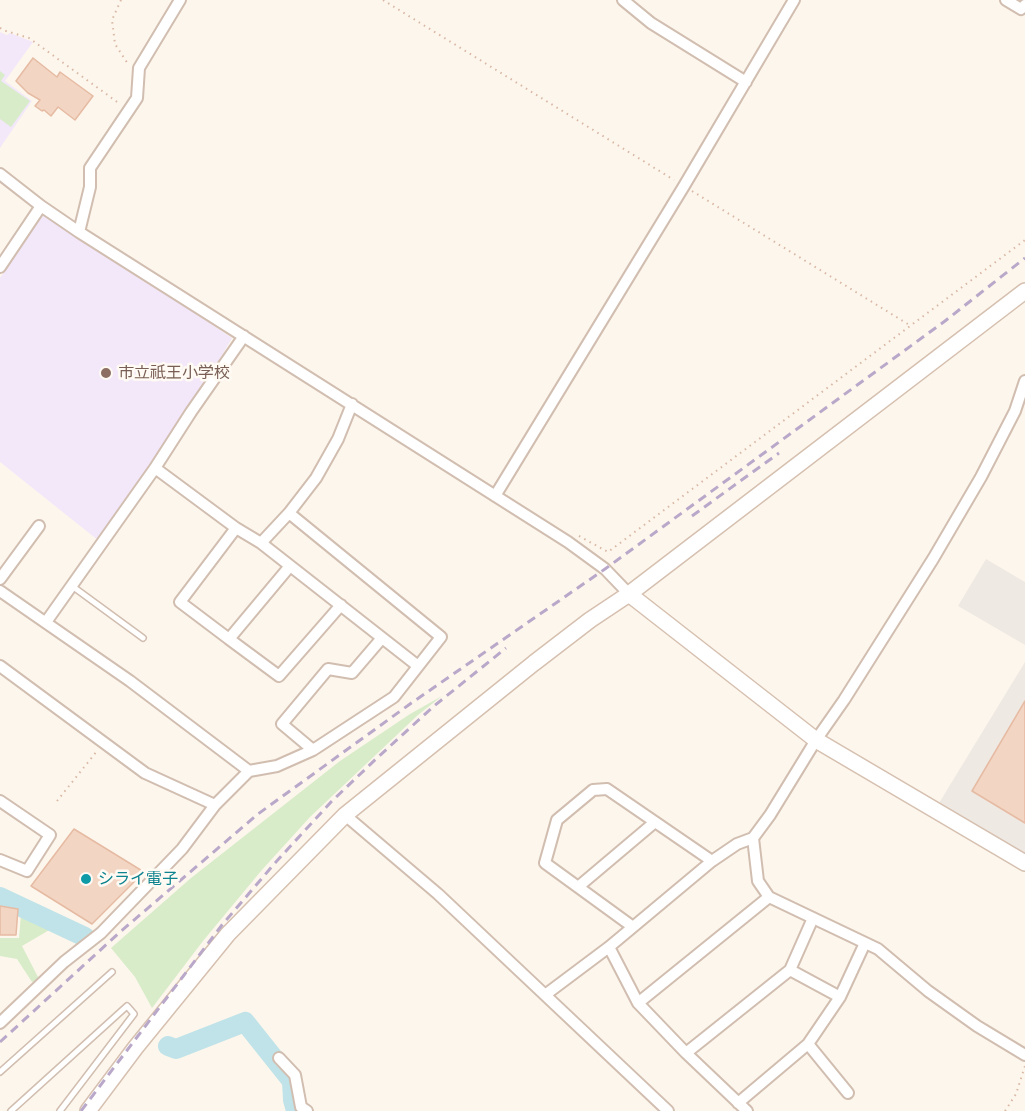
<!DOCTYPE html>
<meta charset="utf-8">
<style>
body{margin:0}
canvas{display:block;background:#fdf6ec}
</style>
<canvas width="1025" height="1111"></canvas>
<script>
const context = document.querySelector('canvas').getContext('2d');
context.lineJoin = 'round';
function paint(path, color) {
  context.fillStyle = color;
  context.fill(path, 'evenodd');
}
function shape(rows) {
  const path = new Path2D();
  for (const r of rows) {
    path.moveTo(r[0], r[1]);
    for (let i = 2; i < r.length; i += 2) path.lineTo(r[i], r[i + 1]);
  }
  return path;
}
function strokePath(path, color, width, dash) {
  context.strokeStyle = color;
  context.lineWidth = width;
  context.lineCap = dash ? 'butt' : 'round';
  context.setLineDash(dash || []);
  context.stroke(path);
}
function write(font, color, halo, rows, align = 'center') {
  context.font = font + ' Ubuntu,"Noto Sans JP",sans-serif';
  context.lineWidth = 5;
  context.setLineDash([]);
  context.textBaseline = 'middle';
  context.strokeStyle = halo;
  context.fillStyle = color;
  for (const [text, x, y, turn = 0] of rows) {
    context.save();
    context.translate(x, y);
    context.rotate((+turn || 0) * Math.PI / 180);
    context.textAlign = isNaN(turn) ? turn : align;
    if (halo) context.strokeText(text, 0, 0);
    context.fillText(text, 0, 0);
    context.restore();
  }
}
const industrial = shape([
 [986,559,1025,582,1025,645,958,606],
 [1025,662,1025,855,939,803]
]);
const education = shape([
 [0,32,7,35,10,33,33,42,5,81,32,101,0,148],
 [47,213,232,338,191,409,99,541,0,462,0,278,42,214]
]);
const green = shape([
 [0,71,5,75,1,81,30,101,11,127,0,119],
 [442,696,418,715,310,817,261,871,203,941,152,1008,135,977,111,948,191,878,340,761,410,714],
 [21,914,51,929,22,946,39,979,32,982,17,959,0,956,0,938,19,938]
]);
const river = shape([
 [0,897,85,937],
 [168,1046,176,1049,245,1022,292,1081,293,1100,295,1107,300,1111]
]);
const building = shape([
 [33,58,57,77,60,72,93,96,75,120,58,107,51,116,44,110,42,111,35,106,40,100,28,93,16,81,33,58],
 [1025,701,1025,823,972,791,1025,701],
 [74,829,144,872,92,924,31,886,74,829],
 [0,906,18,909,16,935,0,935,0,906]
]);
const path = shape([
 [121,0,112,20,115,44,128,64],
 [383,0,674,180],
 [0,28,6,31,29,38,120,104],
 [692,191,911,326],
 [579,536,608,552,1025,240],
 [57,801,97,751],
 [1005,1111,1016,1094,1025,1066]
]);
const lane = shape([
 [72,586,143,638],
 [0,1072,112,972],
 [11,1111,127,1006,134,1014,60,1111]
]);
const street = shape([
 [623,0,651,23,746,82],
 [1006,0,1021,9,1025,5],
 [0,174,41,206,79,232,568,542,605,569,629,594],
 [79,232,90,187,90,168,137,98,139,68,180,0],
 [0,267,41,206],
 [155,468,236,528,261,543,418,666],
 [495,496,684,186,794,0],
 [236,528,180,602,229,639,290,566],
 [261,543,289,513,316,478,338,439,352,404],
 [0,579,39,526],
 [0,591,130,681,249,771,215,805,182,849,101,933,64,962,0,1023],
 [46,622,155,468,191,412,244,336],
 [229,639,279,676,341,605],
 [0,666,145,773,215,805],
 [313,750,282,724,328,669,352,673,382,638],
 [249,771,277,766,313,750,394,697,441,637,289,513],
 [0,801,50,835,27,871,0,860],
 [345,815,438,894,668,1111],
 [753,838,758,881,769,897,878,949,928,991,977,1026,1025,1055],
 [578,887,655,822],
 [633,927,545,863,557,820,593,790,607,789,712,861],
 [609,947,638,1003,686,1053,747,1111],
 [790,970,840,997],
 [545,995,609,947,712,861,737,844,753,838,770,815,816,740,844,700,933,559,981,477,1015,411,1025,381],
 [638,1003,769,897],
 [808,1044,848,1093],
 [686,1053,790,970,813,918],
 [279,1058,295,1075,301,1107,307,1111],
 [738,1103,808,1044,840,997,865,943]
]);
const secondary = shape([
 [629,594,816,740,1025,863],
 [88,1111,136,1047,228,934,345,815,534,663,590,620,629,594,1025,291]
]);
const rail = shape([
 [692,516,779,453],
 [0,1042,120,932,258,814,410,704,605,569,945,321,1025,258],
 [81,1111,222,925,275,863,331,802,377,758,434,706,506,648]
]);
const markers = [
 [106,373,6,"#8d6e63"],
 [86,879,6,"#0f9aa8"]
];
const educationNames = [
 ["市立祇王小学校",118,373]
];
const cultureNames = [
 ["シライ電子",98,879]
];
paint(industrial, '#efe9e4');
paint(education, '#f3e8fa');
paint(green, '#d8ecc9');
strokePath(river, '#bfe3e8', 20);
paint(building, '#f3d5c3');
strokePath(building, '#e6bba3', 1.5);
strokePath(lane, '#d1beb0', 8);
strokePath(street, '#d1beb0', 14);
strokePath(secondary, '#d6c0b0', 18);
strokePath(path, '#d9b8a5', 2, [1.5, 4.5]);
strokePath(lane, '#fff', 5);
strokePath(street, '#fff', 10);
strokePath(secondary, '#fff', 15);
strokePath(rail, '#b9a8c9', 3, [9, 6]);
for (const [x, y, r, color] of markers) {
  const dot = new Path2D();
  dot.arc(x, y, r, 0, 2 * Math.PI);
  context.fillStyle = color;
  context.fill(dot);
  strokePath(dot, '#fffaf3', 2);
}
write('16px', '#785e54', '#fffaf3', educationNames, 'left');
write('16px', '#0d838f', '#fffaf3', cultureNames, 'left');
</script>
